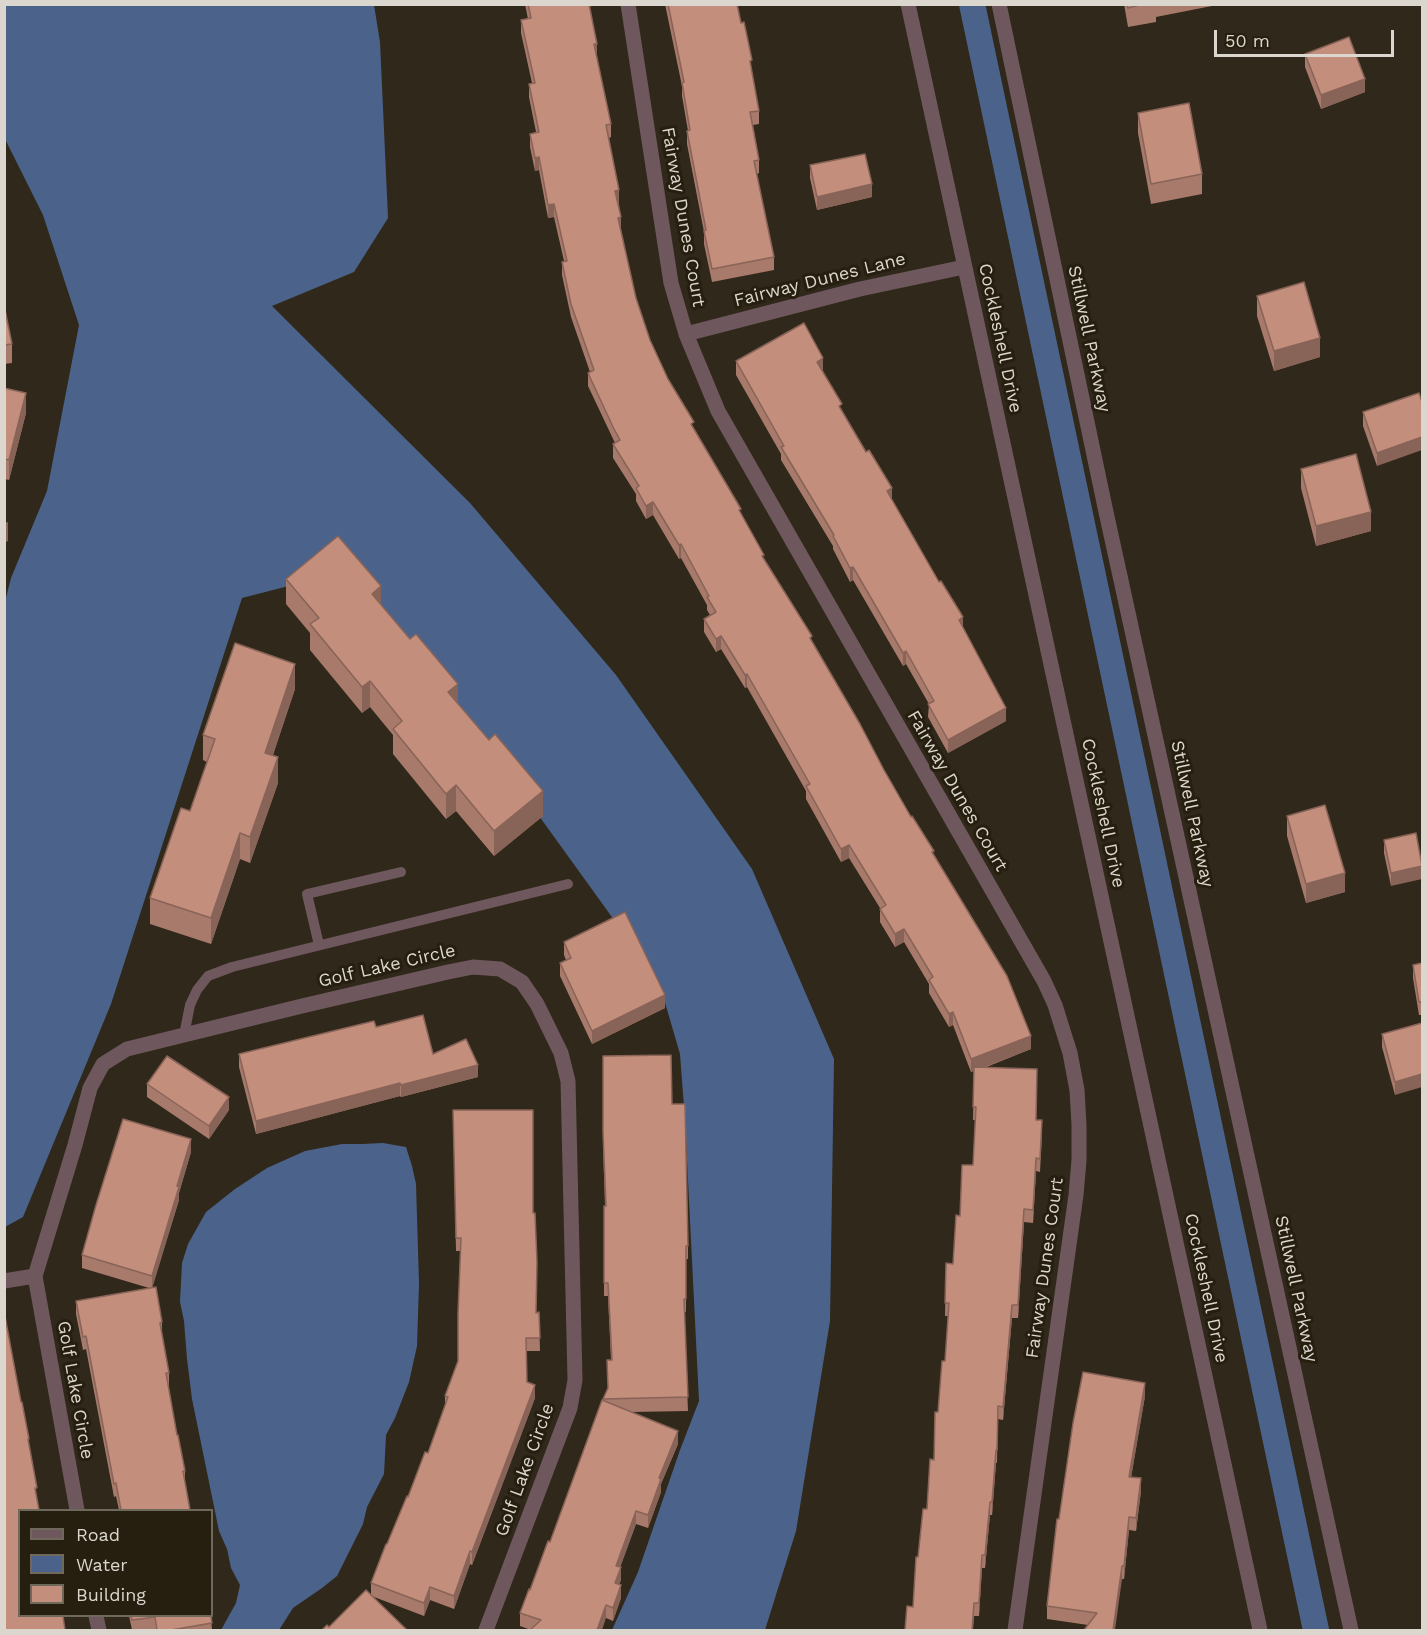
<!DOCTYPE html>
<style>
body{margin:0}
#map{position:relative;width:1427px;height:1635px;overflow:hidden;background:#30281a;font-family:"Work Sans",sans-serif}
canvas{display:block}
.frame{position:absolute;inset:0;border:6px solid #dcd7ce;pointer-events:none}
.legend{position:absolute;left:18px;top:1509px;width:195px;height:108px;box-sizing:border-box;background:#261f10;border:2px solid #6f695c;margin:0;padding:8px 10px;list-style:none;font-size:18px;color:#dcd7ce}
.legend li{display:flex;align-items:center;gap:12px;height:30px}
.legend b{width:30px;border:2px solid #6f695c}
.scale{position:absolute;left:1214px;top:30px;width:180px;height:27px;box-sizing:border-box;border:3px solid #dcd7ce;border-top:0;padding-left:8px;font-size:18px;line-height:21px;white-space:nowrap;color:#dcd7ce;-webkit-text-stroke:4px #261f10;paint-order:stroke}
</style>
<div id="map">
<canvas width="1427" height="1635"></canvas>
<div class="frame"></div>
<ul class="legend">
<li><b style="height:8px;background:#6f585d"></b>Road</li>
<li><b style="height:16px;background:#4b638b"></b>Water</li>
<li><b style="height:16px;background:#c38e7c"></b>Building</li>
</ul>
<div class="scale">50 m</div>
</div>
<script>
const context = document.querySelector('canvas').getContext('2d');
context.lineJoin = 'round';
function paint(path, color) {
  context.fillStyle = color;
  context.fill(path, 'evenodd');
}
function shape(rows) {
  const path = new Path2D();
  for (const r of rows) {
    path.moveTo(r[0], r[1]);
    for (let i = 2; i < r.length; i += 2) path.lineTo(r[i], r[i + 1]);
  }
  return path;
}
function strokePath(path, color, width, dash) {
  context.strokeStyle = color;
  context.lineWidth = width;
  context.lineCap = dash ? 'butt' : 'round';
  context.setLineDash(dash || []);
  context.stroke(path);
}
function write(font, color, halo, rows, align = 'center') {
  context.font = font + ' "Work Sans",sans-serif';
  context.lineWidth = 6;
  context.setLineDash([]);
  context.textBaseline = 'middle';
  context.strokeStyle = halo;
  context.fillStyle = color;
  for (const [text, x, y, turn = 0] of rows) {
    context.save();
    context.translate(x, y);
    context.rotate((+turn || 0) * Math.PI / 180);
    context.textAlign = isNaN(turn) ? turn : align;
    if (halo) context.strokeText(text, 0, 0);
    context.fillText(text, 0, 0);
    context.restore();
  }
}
const water = shape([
 [5,5,374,5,380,42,388,218,354,272,272,306,470,503,616,675,752,869,834,1059,830,1321,796,1531,765,1630,612,1630,638,1572,680,1450,699,1401,685,1120,680,1054,664,999,635,949,521,791,343,572,242,598,111,1004,23,1217,5,1227,4,606,11,578,47,491,79,325,43,215,5,139],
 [383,1143,406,1147,412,1166,416,1184,419,1283,417,1346,409,1382,395,1418,386,1435,384,1474,367,1507,363,1524,337,1576,322,1588,293,1608,279,1630,221,1630,236,1603,240,1585,231,1568,227,1549,219,1531,192,1399,187,1359,184,1321,180,1302,182,1263,188,1244,206,1212,235,1189,267,1168,305,1151,342,1144,362,1144]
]);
const canal = shape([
 [972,4,1316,1630]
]);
const service = shape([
 [319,945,307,894,401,872],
 [184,1035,190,1005,197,990,208,976,232,967,568,884]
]);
const minor = shape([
 [628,4,671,283,686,334,718,411,1044,981,1055,1005,1070,1053,1077,1090,1079,1125,1079,1160,1076,1195,1015,1630],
 [908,4,1260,1630],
 [999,4,1106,512,1351,1630],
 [686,334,860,289,964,267],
 [4,1281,35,1276],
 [77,1510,35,1276,75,1145,90,1088,103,1064,127,1049,302,1006,448,972,473,967,500,969,522,982,537,1004,561,1053,568,1081,575,1380,570,1408,486,1630],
 [96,1616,99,1630]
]);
const wall = shape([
 [525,4,592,4,592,6,589,7,597,57,611,124,611,137,609,138,619,203,621,230,636,298,650,340,668,379,694,430,741,513,764,559,812,642,884,770,934,856,1031,1049,984,1068,1036,1120,1042,1133,1040,1172,1036,1171,1033,1223,1024,1222,1018,1318,1012,1318,1003,1420,998,1419,997,1463,996,1463,992,1515,990,1515,985,1568,982,1568,979,1616,974,1616,973,1630,905,1630,913,1607,918,1557,927,1509,934,1460,938,1412,945,1361,948,1316,945,1316,946,1263,953,1264,960,1216,973,1165,975,1120,973,1120,974,1071,971,1072,953,1025,949,1027,929,993,929,984,904,942,895,947,880,922,880,908,849,858,841,862,806,799,806,791,747,687,745,688,721,649,716,652,704,632,704,619,710,615,707,610,707,605,681,558,679,559,653,515,646,519,636,501,636,494,613,458,613,444,615,443,588,386,588,373,590,372,571,317,562,275,562,262,564,261,554,217,548,218,539,170,535,171,530,147,530,134,536,132,529,97,529,84,532,83,521,33,521,20,528,19],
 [665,4,737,4,752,73,759,111,759,124,753,125,759,160,759,173,757,174,774,257,774,270,712,282,704,244,704,232,687,144,687,131,688,131,682,96,682,86],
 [1124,4,1222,4,1156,17,1156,22,1128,27],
 [1305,54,1365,92,1321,109,1305,67],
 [1138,113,1202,174,1202,194,1151,204,1138,133],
 [810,165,872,197,817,210,810,178],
 [1257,296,1320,357,1274,371,1257,316],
 [4,305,12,344,12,363,4,364],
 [736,361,823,371,842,412,963,628,1006,721,948,753,928,717,929,704,906,664,903,666,853,580,850,582,833,549,833,546,781,460,781,454,736,375],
 [4,388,26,413,9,480,4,479],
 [1422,402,1377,466,1363,426,1363,412],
 [1301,469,1371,531,1316,546,1301,488],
 [286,579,381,605,458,703,543,816,494,856,456,811,446,819,393,754,393,735,370,707,362,713,310,650,310,633,286,604],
 [295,689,273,755,278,783,250,863,240,859,211,944,150,924,150,898,190,811,207,762,203,760,203,735],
 [1287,816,1345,892,1306,903,1287,836],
 [1416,833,1391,886,1384,853,1384,840],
 [564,942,665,1008,592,1044,560,976,560,963,566,960,564,955],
 [1422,963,1422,1015,1419,1015,1413,978,1413,965],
 [1422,1023,1395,1095,1382,1047,1382,1034],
 [376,1027,433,1054,478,1077,401,1097,400,1096,256,1134,239,1067,239,1054],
 [603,1056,672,1104,688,1246,688,1259,686,1259,686,1312,684,1312,688,1411,631,1412,678,1444,661,1484,661,1492,648,1528,636,1524,620,1567,621,1580,619,1584,621,1598,613,1621,606,1618,531,1630,520,1626,520,1613,550,1542,608,1388,611,1360,608,1296,604,1296,604,1206,605,1206,603,1146],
 [147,1084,229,1110,209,1139,147,1097],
 [453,1110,533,1213,536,1313,539,1312,540,1351,526,1351,527,1382,535,1398,472,1565,470,1564,454,1609,430,1600,424,1616,374,1597,329,1627,371,1595,371,1583,428,1453,445,1405,445,1396,458,1361,460,1251,456,1251],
 [191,1152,179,1193,179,1200,152,1287,162,1322,162,1335,169,1373,169,1386,168,1386,177,1435,185,1471,185,1484,190,1510,119,1510,116,1496,114,1497,86,1349,83,1350,76,1314,76,1301,149,1288,82,1268,82,1255],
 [1145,1396,1131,1477,1141,1491,1136,1531,1129,1530,1124,1579,1122,1579,1088,1625,1047,1619,1047,1606],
 [129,1616,211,1616,212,1630,132,1630]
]);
const shadedWall = shape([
 [594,44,597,44,597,57,594,58],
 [1365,79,1365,92,1321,109,1321,95],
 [539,157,539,170,535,171,535,158],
 [872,184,872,197,817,210,817,197],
 [619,190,619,203,615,204,615,191],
 [554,204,554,217,548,218,548,205],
 [621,217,621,230,618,218],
 [1320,338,1320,357,1274,371,1274,351],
 [823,358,823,371,817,375,817,362],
 [26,393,26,413,9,480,9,460],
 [1422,437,1422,450,1377,466,1377,453],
 [892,488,892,501,887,491],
 [653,502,653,515,646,519,646,506],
 [1371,512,1371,531,1316,546,1316,526],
 [8,522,8,541,4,543,4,523],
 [681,544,681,558,679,559,679,545],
 [853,567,853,580,850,582,850,568],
 [381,586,381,612,372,594],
 [963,617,963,630,959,620],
 [721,636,721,649,716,652,716,639],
 [906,651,906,664,903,666,903,653],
 [295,664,295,689,265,778,265,753],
 [747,674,747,687,745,688,745,675],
 [370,681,370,707,362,713,362,687],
 [458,684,458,710,448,692],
 [1006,708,1006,721,948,753,948,740],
 [278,757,278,783,250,863,250,837],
 [456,785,456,811,446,819,446,794],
 [543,791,543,816,494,856,494,831],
 [240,833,240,859,211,944,211,918],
 [849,845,849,858,841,862,841,849],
 [1422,866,1422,879,1391,886,1391,873],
 [1345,873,1345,892,1306,903,1306,884],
 [904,929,904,942,895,947,895,934],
 [665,995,665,1008,592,1044,592,1031],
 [953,1012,953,1025,949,1027,949,1014],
 [1031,1036,1031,1049,971,1072,971,1059],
 [478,1065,478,1077,401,1097,401,1085],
 [1422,1074,1422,1087,1395,1095,1395,1082],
 [400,1083,400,1096,256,1134,256,1121],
 [229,1097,229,1110,209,1139,209,1126],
 [191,1139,191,1152,179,1193,179,1200,152,1289,152,1276],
 [1036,1158,1036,1171,1033,1223,1033,1210],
 [1024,1209,1024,1222,1018,1318,1018,1305],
 [1012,1305,1012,1318,1003,1420,1003,1407],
 [1145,1383,1145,1396,1129,1490,1129,1477],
 [535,1385,535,1398,472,1565,472,1552],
 [678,1431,678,1444,661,1484,661,1492,648,1528,648,1515,659,1478],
 [996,1450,996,1463,992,1515,992,1502],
 [1141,1478,1141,1491,1136,1531,1136,1518],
 [990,1502,990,1515,985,1568,985,1555],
 [636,1511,636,1524,616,1579,616,1566],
 [1129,1517,1129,1530,1124,1579,1124,1566],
 [470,1551,470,1564,454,1609,454,1596],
 [982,1555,982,1568,979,1616,979,1603],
 [1122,1566,1122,1579,1115,1630,1113,1630],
 [621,1567,621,1580,615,1596,615,1583],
 [621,1585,621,1598,613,1621,613,1608],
 [430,1587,430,1600,424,1616,424,1603],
 [606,1605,606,1618,602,1630,597,1630]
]);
const building = shape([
 [528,4,589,4,597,44,594,44,611,124,606,125,619,190,615,191,621,217,618,218,636,298,650,340,668,379,694,422,691,424,741,509,739,510,764,555,762,556,812,636,810,638,860,724,884,770,911,817,912,816,934,851,932,852,1007,976,1031,1036,971,1059,953,1012,949,1014,929,980,933,977,904,929,895,934,880,909,886,905,849,845,841,849,806,786,810,784,747,674,745,675,721,636,716,639,704,619,716,612,707,597,709,596,681,544,679,545,653,502,646,506,636,488,639,486,613,444,620,440,613,427,588,373,594,370,571,304,562,262,567,261,554,204,548,205,539,157,535,158,530,134,539,132,529,84,535,83,521,20,531,18,528,4],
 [668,4,737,4,741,23,744,22,752,60,750,61,759,111,750,112,759,160,754,161,774,257,712,269,704,231,706,230,687,131,690,130,682,83,684,82,668,4],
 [1127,4,1143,4,1128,8,1127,4],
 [1349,37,1365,79,1321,95,1305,54,1349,37],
 [1189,103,1202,174,1151,184,1138,113,1189,103],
 [865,154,872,184,817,197,810,165,865,154],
 [1304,282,1320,338,1274,351,1257,296,1304,282],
 [4,305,12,344,4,345,4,305],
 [804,323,823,358,817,362,842,404,839,406,866,452,869,450,892,488,887,491,939,582,941,581,963,617,959,620,1006,708,948,740,928,704,934,701,906,651,903,653,853,567,850,568,833,536,834,535,781,447,784,446,736,361,804,323],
 [4,388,26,393,9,460,4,459,4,388],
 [1419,393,1422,402,1422,437,1377,453,1363,412,1419,393],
 [1356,454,1371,512,1316,526,1301,469,1356,454],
 [338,536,381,586,372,594,410,639,416,634,458,684,448,692,489,740,495,734,543,791,494,831,456,785,446,794,393,729,402,721,370,681,362,687,310,624,319,618,286,579,338,536],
 [235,643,295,664,265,753,278,757,250,837,240,833,211,918,150,898,181,808,190,811,215,739,203,735,235,643],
 [1325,805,1345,873,1306,884,1287,816,1325,805],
 [1416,833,1422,866,1391,873,1384,840,1416,833],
 [625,912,665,995,592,1031,560,963,571,958,564,942,625,912],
 [1422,963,1422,1002,1419,1002,1413,965,1422,963],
 [423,1015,433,1054,466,1039,478,1065,401,1085,400,1083,256,1121,239,1054,374,1021,376,1027,423,1015],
 [1422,1023,1422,1074,1395,1082,1382,1034,1422,1023],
 [671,1055,672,1104,685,1104,688,1246,686,1246,686,1299,684,1299,688,1397,603,1399,608,1388,607,1360,612,1360,608,1283,604,1283,604,1206,606,1206,603,1132,603,1056,671,1055],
 [167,1056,229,1097,209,1126,147,1084,167,1056],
 [974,1067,1037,1069,1036,1120,1042,1120,1040,1159,1036,1158,1033,1210,1024,1209,1018,1305,1012,1305,1003,1407,998,1406,997,1450,996,1450,992,1502,990,1502,985,1555,982,1555,979,1603,974,1603,972,1630,905,1630,907,1606,913,1607,916,1557,918,1557,923,1509,927,1509,930,1459,934,1460,935,1412,938,1412,942,1361,945,1361,949,1303,945,1303,946,1263,953,1264,956,1215,960,1216,962,1165,973,1165,976,1107,973,1107,974,1067],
 [453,1110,533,1110,533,1213,535,1213,537,1262,536,1313,539,1312,540,1338,526,1338,527,1382,535,1385,472,1552,470,1551,454,1596,430,1587,424,1603,371,1583,386,1544,387,1544,407,1496,408,1497,425,1452,428,1453,448,1397,445,1396,458,1361,458,1314,461,1238,456,1238,453,1110],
 [123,1119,191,1139,177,1186,179,1187,152,1276,82,1255,96,1205,123,1119],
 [156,1287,162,1322,160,1323,169,1373,166,1373,177,1435,178,1435,185,1471,183,1471,190,1510,121,1510,116,1483,114,1484,86,1336,83,1337,76,1301,156,1287],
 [4,1311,21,1402,22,1402,29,1439,28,1439,37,1488,35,1488,39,1510,20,1510,20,1616,63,1616,65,1630,4,1630,4,1311],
 [1083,1372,1145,1383,1129,1477,1141,1478,1136,1518,1129,1517,1124,1566,1122,1566,1113,1630,1084,1630,1097,1613,1047,1606,1057,1519,1059,1519,1073,1423,1083,1372],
 [602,1400,678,1431,659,1478,661,1479,648,1515,636,1511,616,1566,621,1567,615,1583,621,1585,613,1608,606,1605,597,1630,530,1630,541,1620,520,1613,529,1589,530,1590,548,1541,550,1542,602,1400],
 [366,1590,407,1630,322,1630,327,1625,329,1627,366,1590],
 [131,1616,211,1616,212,1623,171,1630,157,1630,155,1617,132,1620,131,1616]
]);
const streetNames = [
 ["Fairway Dunes Court",683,217,80],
 ["Fairway Dunes Lane",820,280,-14],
 ["Cockleshell Drive",1000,338,78],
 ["Stillwell Parkway",1089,339,78],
 ["Fairway Dunes Court",957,791,60],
 ["Cockleshell Drive",1103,813,78],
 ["Stillwell Parkway",1192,814,78],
 ["Golf Lake Circle",387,966,-13],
 ["Fairway Dunes Court",1045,1268,-82],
 ["Cockleshell Drive",1206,1288,78],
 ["Stillwell Parkway",1296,1289,78],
 ["Golf Lake Circle",75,1390,80],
 ["Golf Lake Circle",525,1470,-70]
];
paint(water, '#4b638b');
strokePath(canal, '#4b638b', 26);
strokePath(service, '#6f585d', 10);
strokePath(minor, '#6f585d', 15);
paint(wall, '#a87a6b');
paint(shadedWall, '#886357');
paint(building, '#c38e7c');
strokePath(building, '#886357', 1.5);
write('18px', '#dcd7ce', '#261f10', streetNames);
</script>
